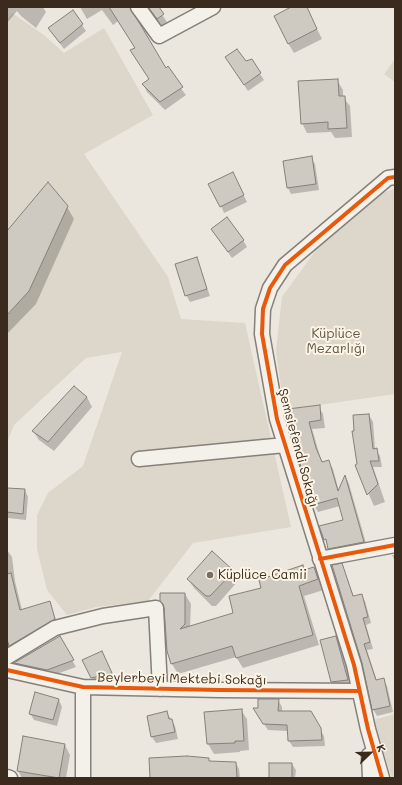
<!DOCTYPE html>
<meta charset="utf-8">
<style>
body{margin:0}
#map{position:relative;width:402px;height:785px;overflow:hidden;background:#ebe7de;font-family:Mali,sans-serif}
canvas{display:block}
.frame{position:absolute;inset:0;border:8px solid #3b2a1e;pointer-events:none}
.north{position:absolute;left:350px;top:733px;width:40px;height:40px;-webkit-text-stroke:3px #fcf5e5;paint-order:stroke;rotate:67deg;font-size:11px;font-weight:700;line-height:16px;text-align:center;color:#3b2a1e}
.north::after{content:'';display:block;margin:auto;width:14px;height:18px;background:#3b2a1e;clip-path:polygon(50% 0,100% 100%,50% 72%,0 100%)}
</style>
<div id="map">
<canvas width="402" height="785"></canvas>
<div class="frame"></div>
<div class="north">K</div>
</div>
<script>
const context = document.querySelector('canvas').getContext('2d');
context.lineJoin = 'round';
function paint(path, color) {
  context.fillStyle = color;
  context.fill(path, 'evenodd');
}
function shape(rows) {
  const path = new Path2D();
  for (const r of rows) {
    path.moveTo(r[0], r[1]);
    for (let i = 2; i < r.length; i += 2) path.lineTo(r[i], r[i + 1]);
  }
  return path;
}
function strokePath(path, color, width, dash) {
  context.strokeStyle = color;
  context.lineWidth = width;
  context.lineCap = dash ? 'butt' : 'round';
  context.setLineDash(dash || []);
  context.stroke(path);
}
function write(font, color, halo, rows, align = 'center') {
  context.font = font + ' Mali,sans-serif';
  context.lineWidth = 4;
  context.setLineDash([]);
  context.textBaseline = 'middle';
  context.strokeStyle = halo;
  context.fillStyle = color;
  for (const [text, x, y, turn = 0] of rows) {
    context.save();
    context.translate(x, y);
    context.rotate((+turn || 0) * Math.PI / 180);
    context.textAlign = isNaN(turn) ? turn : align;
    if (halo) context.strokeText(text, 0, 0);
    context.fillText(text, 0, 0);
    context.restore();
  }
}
const green = shape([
 [12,13,44,35,64,53,104,28,153,115,84,154,168,277,181,319,245,323,291,527,193,543,148,601,96,607,67,615,47,590,37,549,37,515,48,493,83,466,122,352,86,358,14,425,7,443,7,315,29,291,68,206,48,182,7,231,7,20],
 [395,59,395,82,384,74],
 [395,189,395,394,284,410,276,351,282,297,324,239,378,194],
 [395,714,395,778,392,778,373,720]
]);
const shadow = shape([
 [7,7,43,7,46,12,36,28,21,16,17,11,7,23],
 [80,7,141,7,134,11,135,19,166,69,186,95,165,110,147,92,143,84,150,80,136,48,118,21,113,25,102,10,87,19],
 [145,7,157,7,167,22,162,26,150,10],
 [293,7,306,7,322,39,294,53,288,43],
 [82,25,86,31,64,49,49,29],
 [226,58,246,62,251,60,264,80,248,91],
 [337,80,343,90,343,97,350,106,352,137,335,138,331,132,307,133,302,123],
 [311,158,315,164,319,190,291,194,288,188],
 [236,180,247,202,224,213,221,206],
 [67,207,74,219,36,304,7,334,7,233],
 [216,236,243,240,247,247,232,258],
 [197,259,210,296,190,302,186,295],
 [87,397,92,407,54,451,39,440,33,431],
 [319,407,323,414,325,428,312,429,320,456,323,463,328,461,333,469,339,491,346,477,349,484,368,550,334,556,325,539,344,520,340,506,318,512,314,505,290,429],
 [369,415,373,422,375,449,380,456,382,467,373,467,385,502,374,506,356,465,359,465],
 [7,489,25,490,28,497,26,520,8,518],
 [7,550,12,557,15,581,22,610,49,602,59,627,14,653,10,647,7,647],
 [392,555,395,555,395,561],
 [342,565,354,597,361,595,365,601,371,623,366,625,373,649,367,650,377,681,383,679,387,686,393,712,377,716,373,709],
 [302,566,305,571,314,568,324,590,304,596,319,645,243,668,236,657,178,674,172,664,168,651,185,594,191,604,190,627,234,614,262,588],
 [233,572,238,581,216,606,212,606,194,588,188,579],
 [59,637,76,667,51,676,19,669,15,663],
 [336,637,341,647,353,689,337,691,332,682,321,641],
 [105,659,115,679,96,684,92,678],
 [59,700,62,707,57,726,34,720,30,713],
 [278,700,282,707,282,712,310,712,324,736,325,746,293,747,289,741,288,731,268,730,258,715,259,709],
 [241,710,247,719,249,750,240,751,240,752,214,754,208,744,205,713],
 [167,713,175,726,178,739,156,743,152,737,148,717],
 [24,737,65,745,70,755,66,778,22,778,18,771],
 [208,759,210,762,236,763,239,769,240,778,151,778],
 [292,764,296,770,295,778,270,778]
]);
const building = shape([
 [109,7,130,7,166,68,168,66,183,87,160,102,142,84,149,79,130,50,135,48,109,7],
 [148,7,159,7,164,14,157,19,148,7],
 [291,7,307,7,317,29,288,44,274,16,291,7],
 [73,10,83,24,60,43,48,28,73,10],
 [237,49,246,61,252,59,261,73,244,85,225,57,237,49],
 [338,79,339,96,345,96,347,128,328,129,328,122,301,124,298,81,338,79],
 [312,156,316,184,287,188,283,161,312,156],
 [233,172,244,195,220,207,208,184,233,172],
 [48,182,68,206,29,291,7,315,7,231,48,182],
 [227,217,244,240,228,252,211,229,227,217],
 [197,257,207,289,185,296,175,264,197,257],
 [74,386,87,397,48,442,32,431,74,386],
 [320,405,321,420,309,422,316,448,322,462,329,460,338,491,345,475,364,542,328,549,326,539,324,540,319,526,343,520,337,498,313,505,289,429,288,409,320,405],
 [369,414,373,449,377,448,379,461,370,461,378,484,367,495,355,465,357,464,352,431,354,431,353,415,369,414],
 [7,488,25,489,23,514,7,512,7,488],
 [212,551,234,571,210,596,206,596,187,579,212,551],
 [342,563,353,596,362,594,368,617,363,618,370,642,364,644,376,680,384,678,390,706,372,710,362,663,332,565,342,563],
 [303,565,304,570,314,567,318,579,299,586,313,635,236,658,232,646,171,664,167,651,164,608,160,601,160,593,185,593,185,624,180,629,233,613,229,596,261,588,259,580,303,565],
 [11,573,20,610,50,601,55,619,9,646,7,639,7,574,11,573],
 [60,636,74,660,47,670,14,663,60,636],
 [336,636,348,680,331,682,320,640,336,636],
 [102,651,112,673,91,678,82,660,102,651],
 [35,692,59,699,53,720,29,714,35,692],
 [258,699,279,699,278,711,311,711,321,728,322,740,288,741,287,725,263,724,253,708,258,708,258,699],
 [242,709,244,741,235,741,235,743,207,744,204,712,242,709],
 [167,711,169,719,172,719,175,732,151,737,147,716,167,711],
 [23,736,65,744,59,778,17,771,23,736],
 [187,756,209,758,209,761,236,762,237,778,150,778,149,758,187,756],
 [269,763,292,763,292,778,269,778,269,763]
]);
const minor = shape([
 [138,7,159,36,213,7],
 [139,459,285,445],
 [320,559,395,545],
 [7,657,55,628,103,616,156,608,160,689],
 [7,670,83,687,219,690,359,691],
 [369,755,370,778],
 [7,777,10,778],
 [83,778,83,687],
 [382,778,368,729,354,665,277,419,262,334,263,309,270,288,285,265,388,178,395,177]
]);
const cycleway = shape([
 [320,559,395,545],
 [7,670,83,687,219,690,359,691],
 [382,778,368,729,354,665,277,419,262,334,263,309,270,288,285,265,388,178,395,177]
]);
const markers = [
 [210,575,4,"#796c61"]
];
const parkNames = [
 ["Küplüce",336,334],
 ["Mezarlığı",336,349]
];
const streetNames = [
 ["Şemsiefendi Sokağı",298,448,75],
 ["Beylerbeyi Mektebi Sokağı",182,679,1]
];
const poiNames = [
 ["Küplüce Camii",218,575]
];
paint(green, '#ddd6ca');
paint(shadow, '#0003');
paint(building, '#cecac2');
strokePath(building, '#858079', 1);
strokePath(minor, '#858079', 17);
strokePath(minor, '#f4f0ea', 14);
strokePath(cycleway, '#e8590c', 4);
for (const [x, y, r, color] of markers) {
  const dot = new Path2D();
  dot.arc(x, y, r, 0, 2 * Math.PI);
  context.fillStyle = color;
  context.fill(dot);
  strokePath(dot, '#fcf5e5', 1.5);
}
write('13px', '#615245', '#fcf5e5', parkNames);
write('13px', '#3b2a1e', '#fcf5e5', streetNames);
write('13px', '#3b2a1e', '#fcf5e5', poiNames, 'left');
</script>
